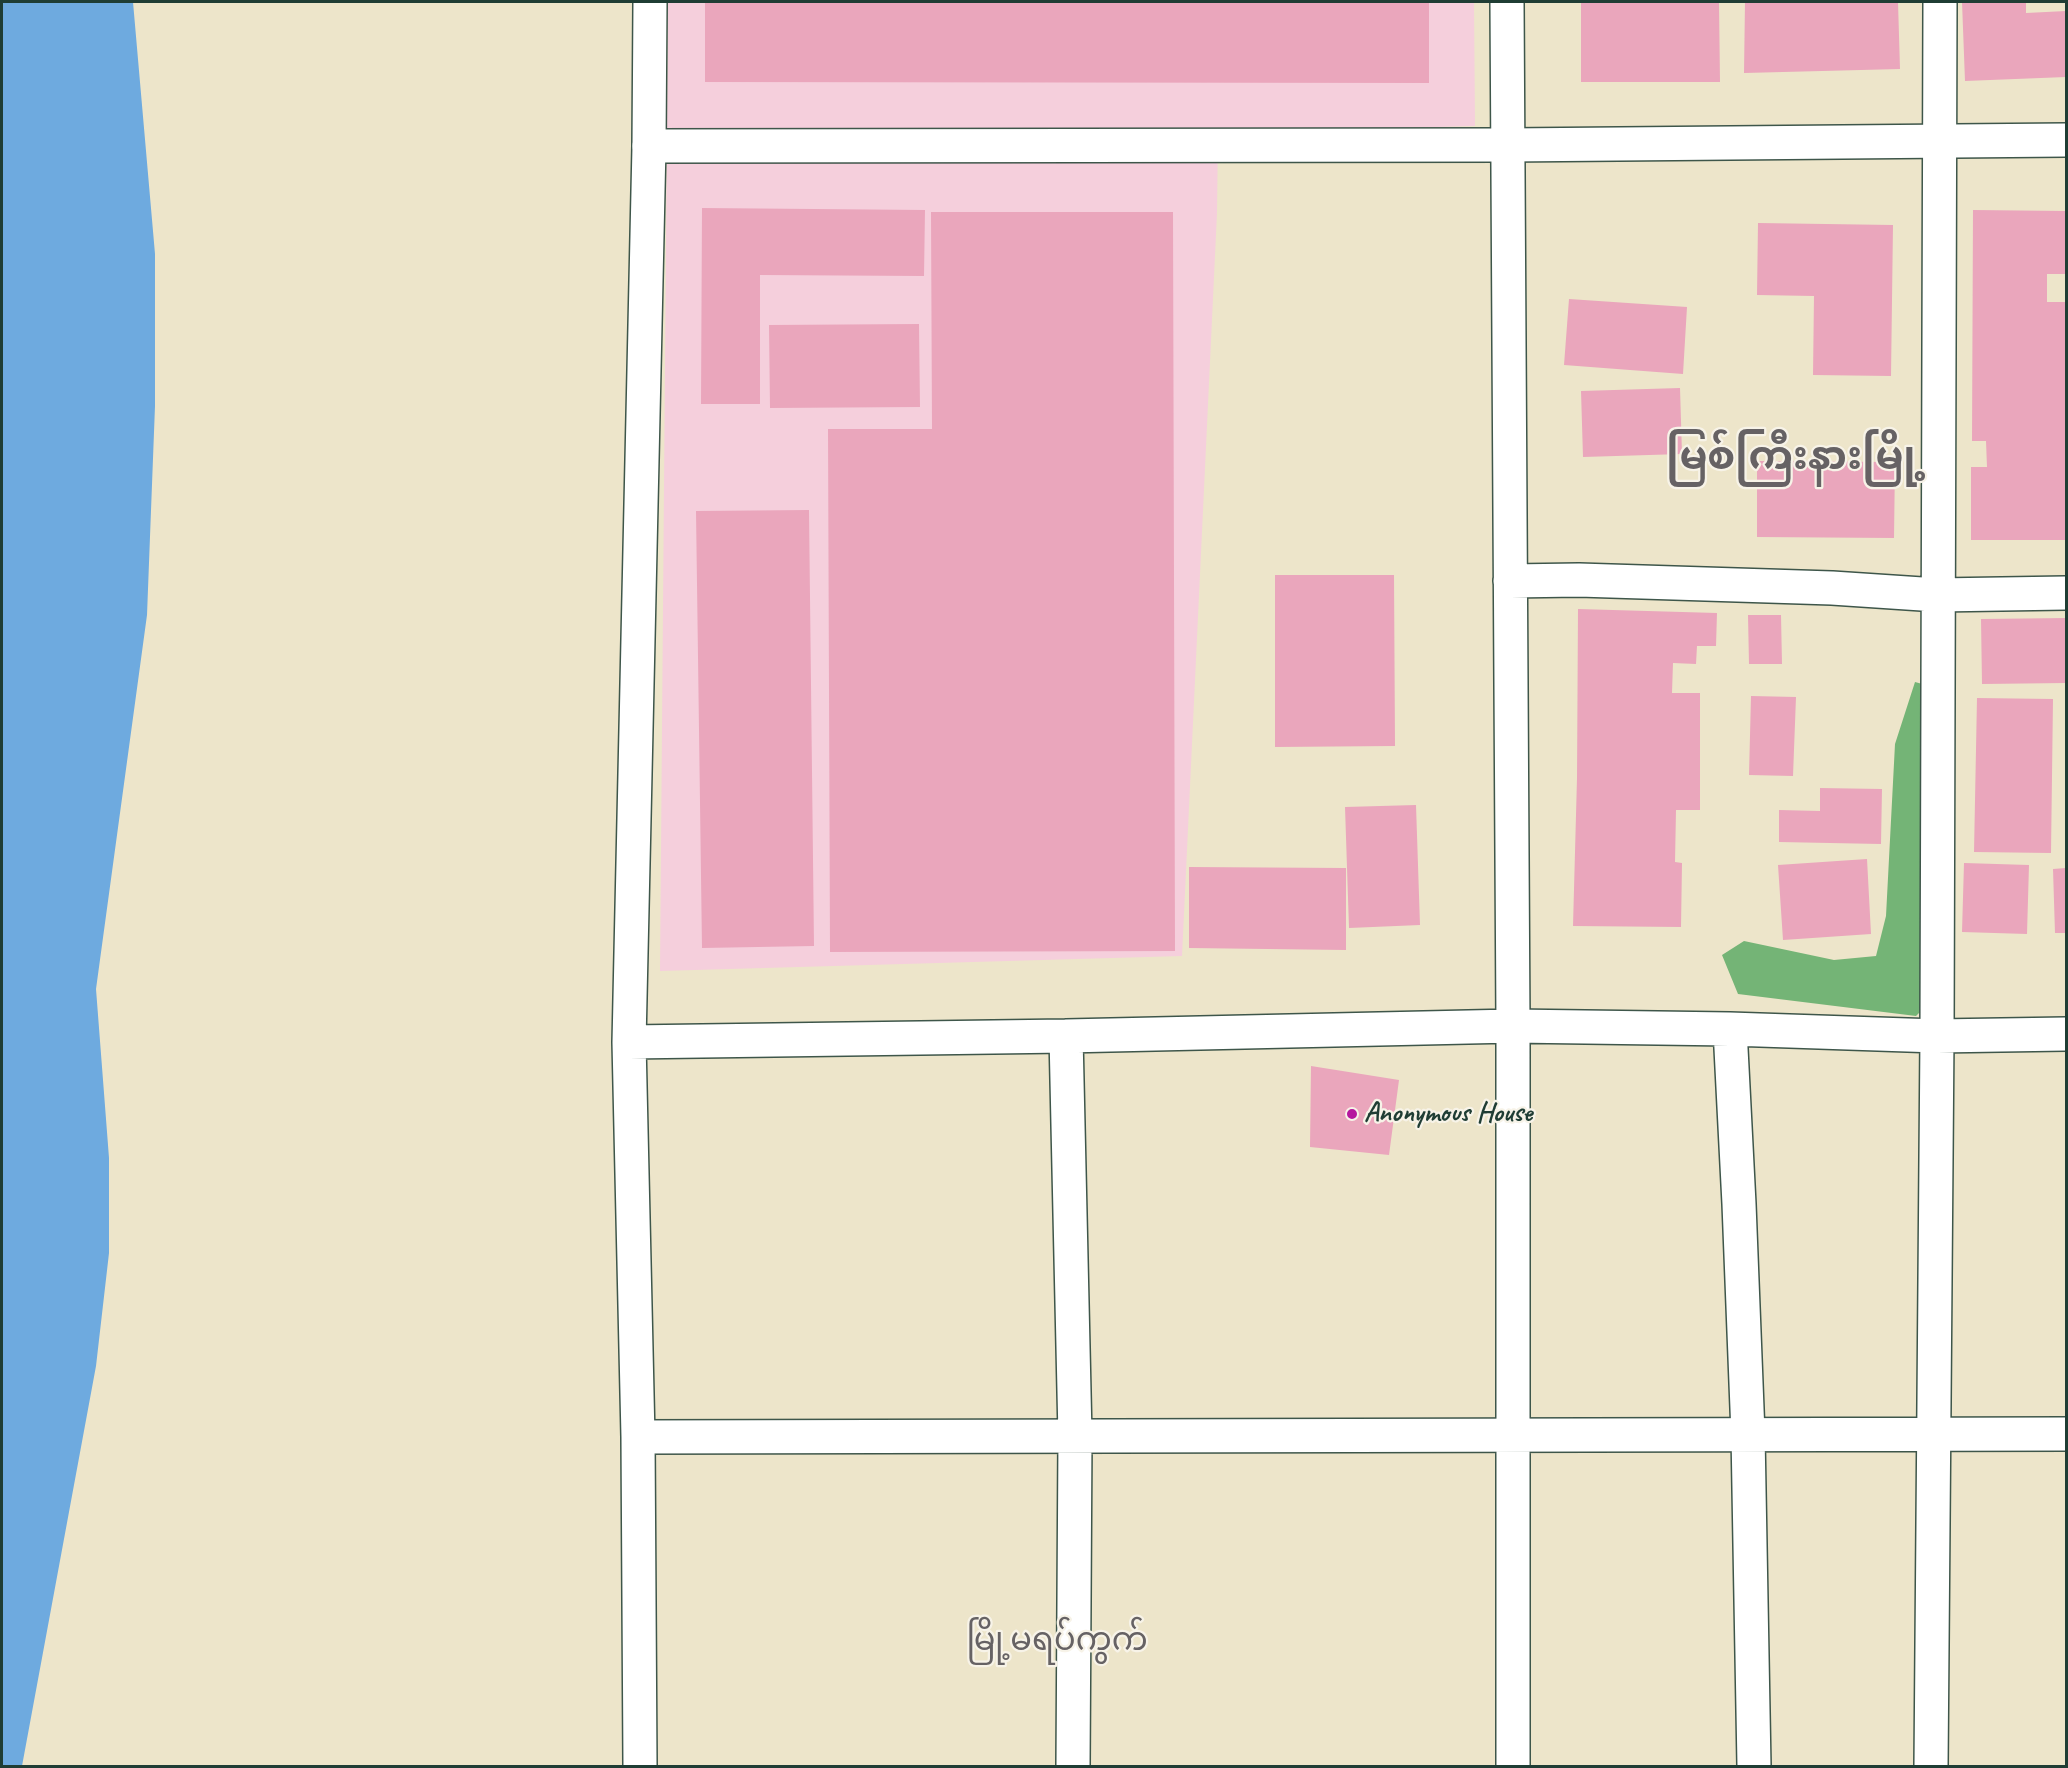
<!DOCTYPE html>
<meta charset="utf-8">
<style>
body{margin:0}
#map{position:relative;width:2068px;height:1768px;overflow:hidden;background:#ede5ca;font-family:Caveat,sans-serif}
canvas{display:block}
.frame{position:absolute;inset:0;border:3px solid #1f3d34;pointer-events:none}
</style>
<div id="map">
<canvas width="2068" height="1768"></canvas>
<div class="frame"></div>
</div>
<script>
const context = document.querySelector('canvas').getContext('2d');
context.lineJoin = 'round';
function paint(path, color) {
  context.fillStyle = color;
  context.fill(path, 'evenodd');
}
function shape(rows) {
  const path = new Path2D();
  for (const r of rows) {
    path.moveTo(r[0], r[1]);
    for (let i = 2; i < r.length; i += 2) path.lineTo(r[i], r[i + 1]);
  }
  return path;
}
function strokePath(path, color, width, dash) {
  context.strokeStyle = color;
  context.lineWidth = width;
  context.lineCap = dash ? 'butt' : 'round';
  context.setLineDash(dash || []);
  context.stroke(path);
}
function write(font, color, halo, rows, align = 'center') {
  context.font = font + ' Caveat,"Noto Sans Myanmar",sans-serif';
  context.lineWidth = 4.5;
  context.setLineDash([]);
  context.textBaseline = 'middle';
  context.strokeStyle = halo;
  context.fillStyle = color;
  for (const [text, x, y, turn = 0] of rows) {
    context.save();
    context.translate(x, y);
    context.rotate((+turn || 0) * Math.PI / 180);
    context.textAlign = isNaN(turn) ? turn : align;
    if (halo) context.strokeText(text, 0, 0);
    context.fillText(text, 0, 0);
    context.restore();
  }
}
const built = shape([
 [668,2,1474,2,1475,126,1218,133,1217,213,1182,956,660,971]
]);
const forest = shape([
 [1915,682,1952,692,1952,980,1916,1016,1738,994,1722,955,1744,941,1834,960,1876,956,1886,916,1895,744]
]);
const water = shape([
 [2,2,133,2,155,254,155,406,147,615,96,989,109,1158,109,1253,96,1366,22,1766,2,1766]
]);
const building = shape([
 [705,2,1429,2,1429,83,705,82],
 [1581,2,1719,2,1720,82,1581,82],
 [1745,2,1898,2,1900,69,1744,73],
 [1962,2,2026,2,2026,13,2066,11,2066,77,1965,81],
 [702,208,925,210,924,276,760,275,760,404,701,404],
 [1973,210,2066,211,2066,274,2047,274,2047,302,2066,302,2066,540,1971,540,1971,467,1987,467,1986,441,1972,441],
 [931,212,1173,212,1175,951,830,952,828,429,932,429],
 [1758,223,1893,225,1891,376,1813,375,1814,296,1757,295],
 [1569,299,1687,307,1683,374,1564,365],
 [919,324,920,407,770,408,769,325],
 [1680,388,1682,454,1583,457,1581,391],
 [1757,461,1895,462,1894,538,1757,537],
 [809,510,814,946,702,948,696,511],
 [1275,575,1394,575,1395,746,1275,747],
 [1578,609,1717,613,1716,646,1697,646,1696,664,1673,663,1672,693,1700,693,1700,810,1676,810,1675,862,1682,863,1681,927,1573,926,1577,778],
 [1748,615,1781,615,1782,664,1749,664],
 [2066,618,2066,683,1982,684,1981,619],
 [1751,696,1796,697,1793,776,1749,775],
 [1977,698,2053,699,2051,853,1974,852],
 [1820,788,1882,789,1881,844,1779,842,1779,810,1820,811],
 [1416,805,1420,925,1349,928,1345,807],
 [1867,859,1871,934,1783,940,1778,865],
 [1964,863,2029,865,2027,934,1962,932],
 [1189,867,1346,868,1346,950,1189,948],
 [2066,868,2066,933,2055,933,2053,869],
 [1311,1066,1399,1080,1389,1155,1310,1147]
]);
const minor = shape([
 [1507,2,1513,1026,1513,1766],
 [1510,581,1579,580,1832,588,1937,595,2066,593],
 [1730,1029,1739,1204,1748,1434,1754,1766],
 [1066,1036,1075,1436,1073,1766],
 [629,1042,1066,1036,1513,1026,1730,1029,1937,1036,2066,1034],
 [638,1437,2066,1434],
 [640,1766,638,1437,629,1042,649,146,650,2],
 [1931,1766,1937,1036,1940,2]
]);
const tertiary = shape([
 [649,146,1507,145,2066,140]
]);
const markers = [
 [1352,1114,6,"#b5179e"]
];
const poiNames = [
 ["Anonymous House",1364,1114]
];
const quarterNames = [
 ["မြို့မရပ်ကွက်",1057,1642]
];
const townNames = [
 ["မြစ်ကြီးနားမြို့",1796,459]
];
paint(built, '#f5cfdc');
paint(forest, '#74b476');
paint(water, '#6eaadf');
paint(building, '#eaa6bc');
strokePath(minor, '#3e564a', 36);
strokePath(tertiary, '#3e564a', 36);
strokePath(minor, '#fff', 33);
strokePath(tertiary, '#fff', 33);
for (const [x, y, r, color] of markers) {
  const dot = new Path2D();
  dot.arc(x, y, r, 0, 2 * Math.PI);
  context.fillStyle = color;
  context.fill(dot);
  strokePath(dot, '#f7f3e8', 2);
}
write('bold 28px', '#1f3d34', '#f7f3e8', poiNames, 'left');
write('32px', '#666264', '#f7f3e8', quarterNames);
write('bold 40px', '#666264', '#f7f3e8', townNames);
</script>
